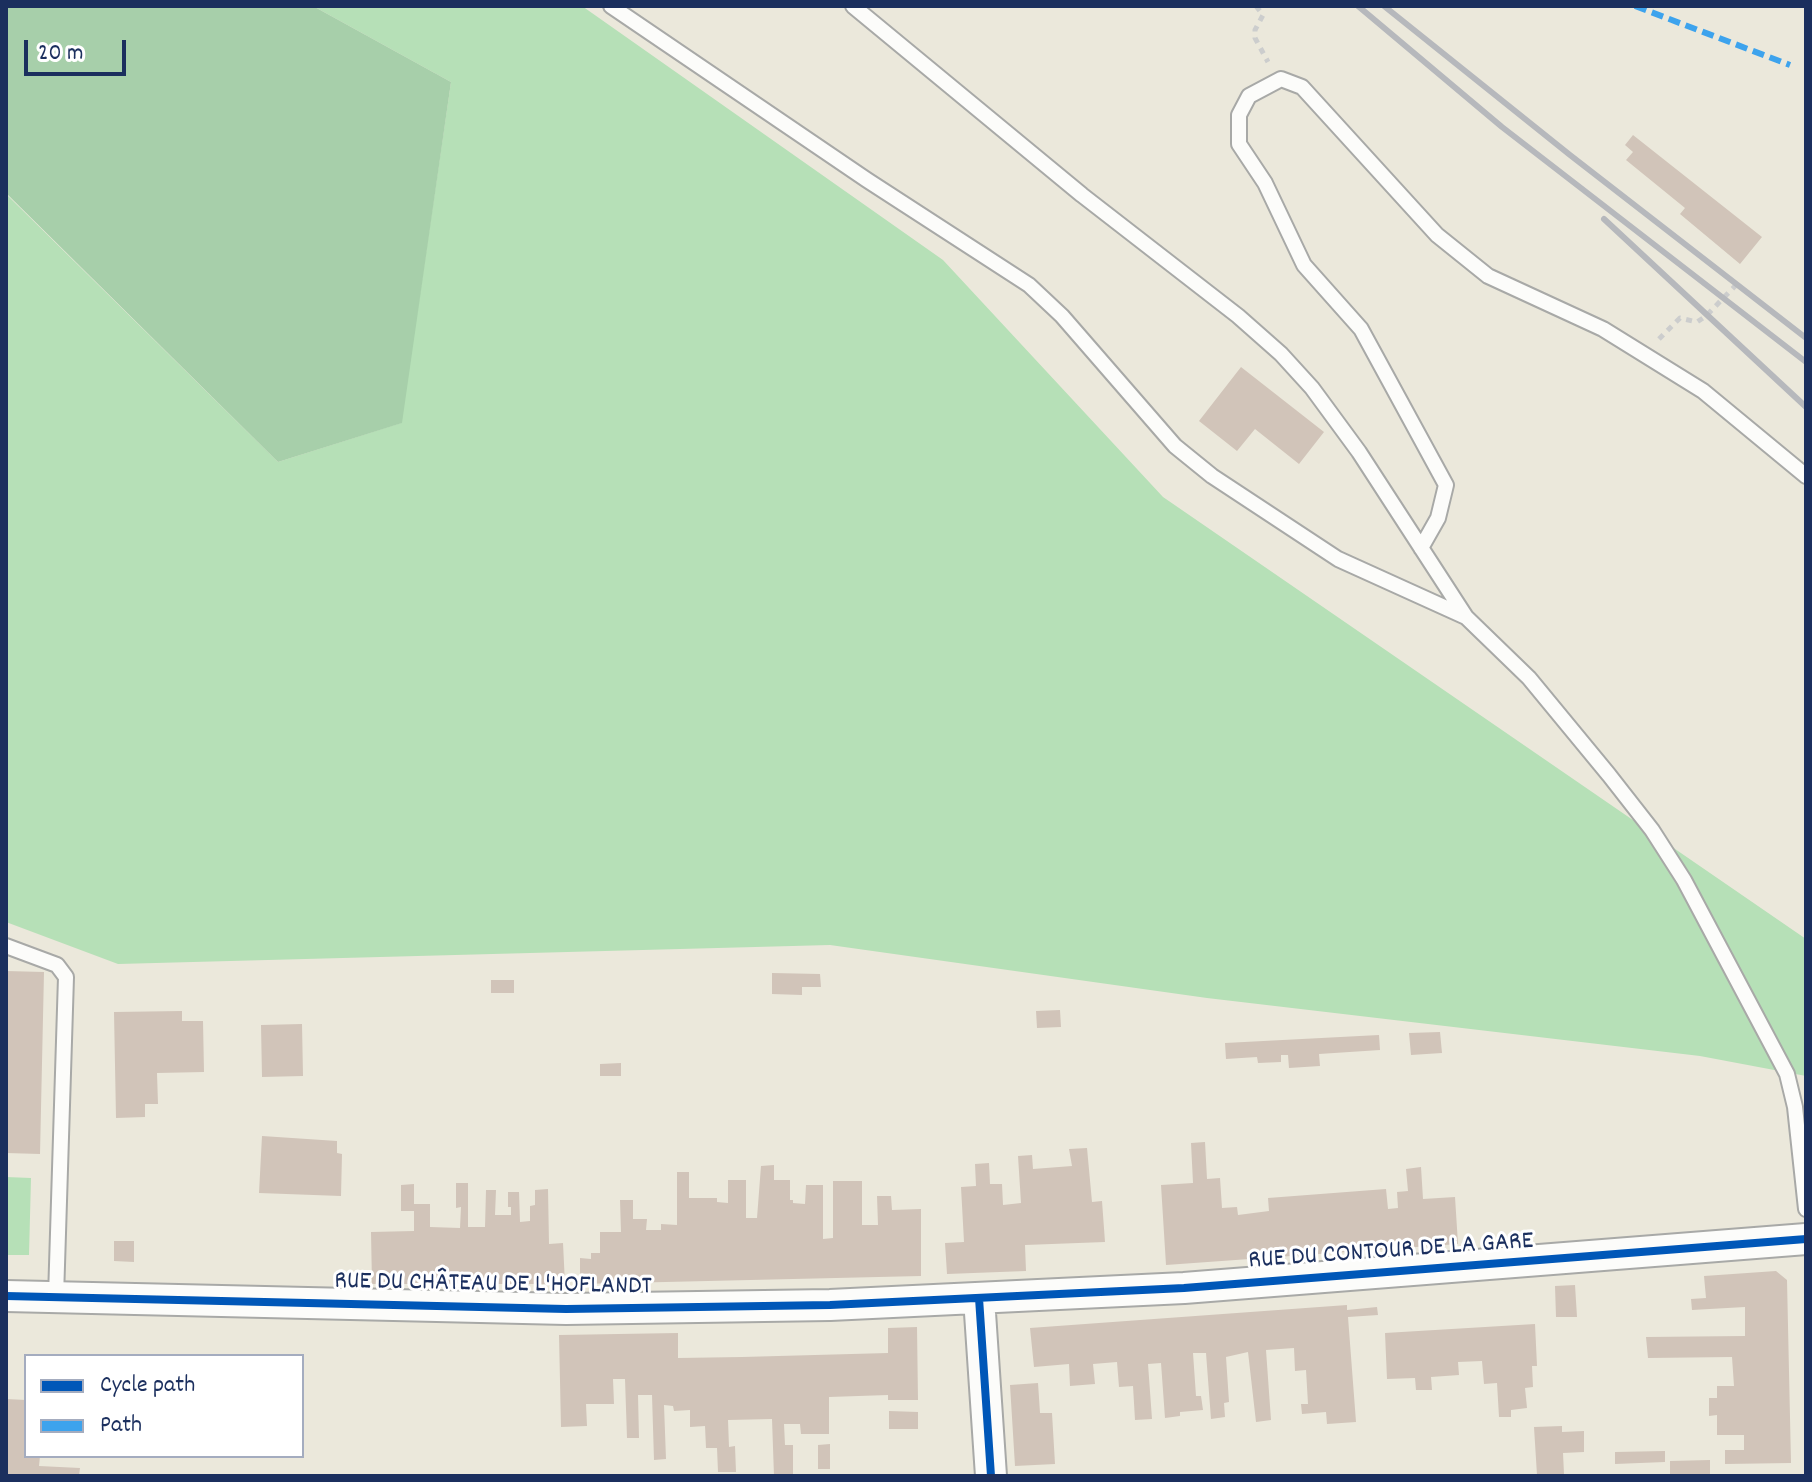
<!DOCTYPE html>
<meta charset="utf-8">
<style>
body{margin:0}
#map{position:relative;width:1812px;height:1482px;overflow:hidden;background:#ebe8db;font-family:Dekko,sans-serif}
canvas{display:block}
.frame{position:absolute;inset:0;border:8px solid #1b2f5e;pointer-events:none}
.legend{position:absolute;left:24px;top:1354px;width:280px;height:104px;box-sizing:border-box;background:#fff;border:2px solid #a4acbf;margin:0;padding:10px 14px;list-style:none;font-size:24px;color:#1b2f5e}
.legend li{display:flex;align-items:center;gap:16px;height:40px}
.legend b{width:40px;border:2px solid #a4acbf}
.scale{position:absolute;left:24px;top:40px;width:102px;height:36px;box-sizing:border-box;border:4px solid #1b2f5e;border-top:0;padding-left:10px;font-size:24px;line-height:28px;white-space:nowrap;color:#1b2f5e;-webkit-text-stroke:6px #fff;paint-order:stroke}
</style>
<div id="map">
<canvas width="1812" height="1482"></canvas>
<div class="frame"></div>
<ul class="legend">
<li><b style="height:10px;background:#0057b8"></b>Cycle path</li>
<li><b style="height:10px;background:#3da3ed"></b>Path</li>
</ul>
<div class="scale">20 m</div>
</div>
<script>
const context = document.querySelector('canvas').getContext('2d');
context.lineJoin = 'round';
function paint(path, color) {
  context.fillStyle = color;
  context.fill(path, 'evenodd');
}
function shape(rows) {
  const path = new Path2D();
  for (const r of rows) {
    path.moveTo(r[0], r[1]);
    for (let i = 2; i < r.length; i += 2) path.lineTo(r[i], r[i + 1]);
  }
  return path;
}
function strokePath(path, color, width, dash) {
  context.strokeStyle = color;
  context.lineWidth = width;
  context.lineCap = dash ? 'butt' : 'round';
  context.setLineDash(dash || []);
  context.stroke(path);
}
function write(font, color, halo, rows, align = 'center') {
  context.font = font + ' Dekko,sans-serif';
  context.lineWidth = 6;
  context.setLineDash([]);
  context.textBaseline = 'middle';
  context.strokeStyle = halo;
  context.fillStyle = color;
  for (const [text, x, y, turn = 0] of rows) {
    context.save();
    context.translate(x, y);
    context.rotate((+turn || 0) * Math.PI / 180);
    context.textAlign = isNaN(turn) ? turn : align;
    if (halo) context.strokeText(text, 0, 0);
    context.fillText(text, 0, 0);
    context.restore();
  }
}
const green = shape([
 [313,6,582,6,943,260,1163,497,1806,939,1806,1076,1700,1056,1207,998,830,945,118,964,6,922,6,194,278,462,401,423,451,82],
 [6,1177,31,1178,29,1255,6,1255]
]);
const forest = shape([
 [6,6,313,6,451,82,402,423,278,462,6,193]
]);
const building = shape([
 [1633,135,1762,237,1740,264,1680,214,1685,208,1626,160,1633,152,1625,145],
 [1241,367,1324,432,1299,464,1255,429,1237,451,1199,421],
 [6,971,44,972,40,1154,6,1153],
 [772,973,820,974,821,987,802,987,802,995,772,994],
 [491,980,514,980,514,993,491,993],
 [1060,1010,1061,1027,1037,1028,1036,1011],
 [182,1011,182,1021,203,1021,204,1072,157,1073,158,1104,145,1104,145,1117,116,1118,114,1012],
 [302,1024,303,1076,262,1077,261,1025],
 [1440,1032,1442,1053,1411,1055,1409,1033],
 [1379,1035,1380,1050,1319,1054,1320,1066,1289,1068,1288,1055,1281,1055,1281,1062,1258,1063,1257,1057,1226,1059,1225,1043],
 [621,1063,621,1076,600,1076,600,1064],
 [262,1136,337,1141,337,1153,342,1154,341,1196,259,1193],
 [1205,1142,1207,1179,1220,1178,1222,1208,1237,1207,1238,1215,1269,1211,1268,1198,1386,1189,1388,1209,1398,1208,1397,1192,1408,1191,1406,1169,1421,1167,1423,1199,1455,1197,1458,1244,1166,1265,1161,1185,1193,1183,1191,1143],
 [1087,1148,1092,1202,1102,1201,1105,1242,1025,1245,1026,1271,947,1274,945,1243,964,1242,961,1187,976,1186,975,1164,989,1163,990,1184,1002,1184,1003,1205,1021,1203,1018,1156,1032,1155,1033,1169,1072,1166,1069,1149],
 [774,1165,774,1180,790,1180,790,1200,793,1200,793,1203,805,1204,806,1185,823,1185,823,1239,833,1238,833,1181,862,1181,862,1225,878,1225,877,1196,891,1196,892,1210,921,1209,921,1276,580,1284,580,1258,591,1259,591,1253,600,1253,600,1232,621,1232,620,1200,633,1200,633,1219,647,1219,646,1230,661,1230,661,1224,677,1225,677,1172,689,1172,689,1198,717,1198,717,1202,728,1203,728,1180,746,1180,746,1218,757,1218,761,1166],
 [456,1183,468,1183,468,1227,485,1227,486,1190,496,1190,495,1215,511,1215,511,1207,508,1207,508,1192,519,1192,520,1222,530,1221,530,1206,535,1205,535,1190,548,1189,549,1244,563,1243,565,1284,372,1284,371,1232,414,1231,414,1211,401,1211,401,1185,414,1184,414,1204,430,1204,430,1227,460,1228,461,1207,456,1208],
 [114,1241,134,1241,134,1262,114,1261],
 [1776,1271,1787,1280,1791,1463,1725,1464,1725,1450,1744,1450,1744,1435,1717,1435,1717,1415,1709,1416,1709,1398,1717,1398,1717,1386,1734,1386,1732,1357,1648,1358,1646,1337,1745,1336,1745,1307,1692,1310,1691,1299,1706,1298,1704,1276],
 [1575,1285,1577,1317,1556,1317,1555,1286],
 [1347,1305,1347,1310,1377,1307,1378,1315,1348,1317,1356,1422,1327,1424,1326,1412,1302,1414,1301,1404,1308,1404,1306,1370,1295,1371,1294,1348,1266,1350,1271,1420,1256,1422,1248,1352,1226,1357,1229,1402,1224,1403,1225,1417,1211,1419,1206,1353,1193,1353,1196,1396,1201,1396,1203,1410,1180,1412,1180,1416,1165,1418,1161,1363,1148,1364,1152,1419,1135,1420,1133,1386,1119,1387,1117,1362,1093,1364,1095,1384,1070,1386,1069,1364,1034,1367,1030,1328],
 [1535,1324,1537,1366,1532,1366,1533,1387,1525,1388,1527,1408,1511,1410,1511,1417,1499,1417,1497,1383,1484,1384,1482,1361,1458,1362,1459,1375,1431,1377,1432,1390,1416,1390,1415,1378,1387,1379,1385,1333],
 [917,1327,918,1400,888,1400,888,1395,829,1397,829,1434,801,1434,800,1424,784,1424,785,1445,793,1445,793,1475,774,1476,772,1419,728,1420,729,1447,735,1446,736,1472,718,1472,717,1448,706,1448,705,1426,690,1427,690,1410,674,1411,673,1406,664,1405,666,1459,654,1460,652,1395,638,1395,639,1438,627,1438,625,1379,613,1379,614,1404,586,1404,587,1426,561,1427,559,1335,678,1333,678,1358,742,1357,888,1353,888,1328],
 [1038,1383,1040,1413,1052,1413,1055,1464,1015,1466,1010,1385],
 [6,1399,26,1400,26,1456,40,1456,39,1466,80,1468,79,1476,6,1476],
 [889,1411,918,1412,918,1429,889,1429],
 [1562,1426,1562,1432,1584,1431,1584,1452,1563,1453,1564,1474,1537,1475,1534,1427],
 [830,1444,830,1469,818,1469,818,1445],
 [1665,1451,1665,1462,1615,1464,1615,1452],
 [1710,1460,1710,1476,1670,1476,1670,1461]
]);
const path = shape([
 [1256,6,1263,15,1255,30,1255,38,1268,62],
 [1659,339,1680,318,1697,322,1706,316,1736,285]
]);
const lane = shape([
 [611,6,867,180,1029,285,1062,316,1175,446,1212,476,1338,559,1466,617],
 [853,6,1082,195,1238,316,1281,354,1312,388,1359,452,1466,617,1529,678,1609,775,1652,830,1684,880,1787,1074,1795,1107,1806,1209],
 [1421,548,1438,518,1446,485,1361,329,1304,265,1265,183,1239,144,1239,115,1249,96,1281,79,1302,87,1437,235,1488,276,1603,329,1703,391,1806,476],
 [6,946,57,965,66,977,56,1297]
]);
const street = shape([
 [6,1296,566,1309,830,1305,1184,1288,1806,1239],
 [979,1298,991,1476]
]);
const rail = shape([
 [1358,6,1502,127,1806,362],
 [1384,6,1570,155,1806,338],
 [1604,219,1806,407]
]);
const quiet = shape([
 [1635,6,1790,65]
]);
const cycleway = shape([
 [6,1296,566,1309,830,1305,1184,1288,1806,1239],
 [979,1298,991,1476]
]);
const streetNames = [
 ["RUE DU CONTOUR DE LA GARE",1391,1253,-4],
 ["RUE DU CHÂTEAU DE L'HOFLANDT",493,1286,1]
];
paint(green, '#b6e0b7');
paint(forest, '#a7cfaa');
paint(building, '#d1c4b9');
strokePath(lane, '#a8a9a7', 18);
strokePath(street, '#a8a9a7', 34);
strokePath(path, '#cccdcd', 5, [6, 6]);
strokePath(lane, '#fcfcfa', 14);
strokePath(street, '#fcfcfa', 30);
strokePath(rail, '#b6b8bc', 6);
strokePath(quiet, '#3da3ed', 6, [12, 6]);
strokePath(cycleway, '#0057b8', 8);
write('26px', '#1b2f5e', '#fff', streetNames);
</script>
